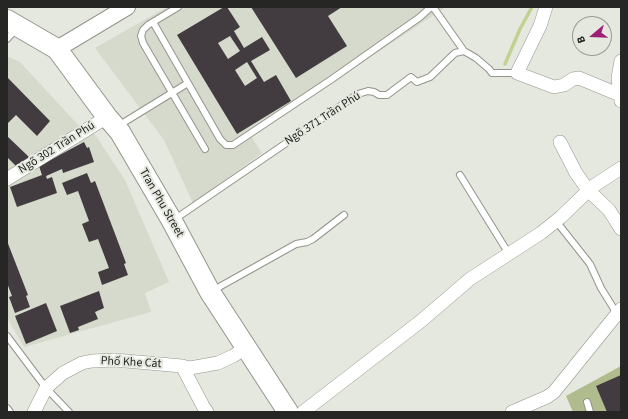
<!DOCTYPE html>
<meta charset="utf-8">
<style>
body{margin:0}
#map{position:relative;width:628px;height:419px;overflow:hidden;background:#e5e8df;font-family:"Source Sans 3",sans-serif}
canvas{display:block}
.frame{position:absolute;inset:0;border:8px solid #262724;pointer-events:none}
.north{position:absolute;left:572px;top:16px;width:40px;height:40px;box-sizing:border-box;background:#e5e8df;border:1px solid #999b94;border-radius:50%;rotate:251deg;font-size:11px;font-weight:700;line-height:16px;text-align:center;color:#262724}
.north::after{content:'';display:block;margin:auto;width:14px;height:18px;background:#9d2075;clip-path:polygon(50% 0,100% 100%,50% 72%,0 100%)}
</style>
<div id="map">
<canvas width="628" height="419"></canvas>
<div class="frame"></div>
<div class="north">B</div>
</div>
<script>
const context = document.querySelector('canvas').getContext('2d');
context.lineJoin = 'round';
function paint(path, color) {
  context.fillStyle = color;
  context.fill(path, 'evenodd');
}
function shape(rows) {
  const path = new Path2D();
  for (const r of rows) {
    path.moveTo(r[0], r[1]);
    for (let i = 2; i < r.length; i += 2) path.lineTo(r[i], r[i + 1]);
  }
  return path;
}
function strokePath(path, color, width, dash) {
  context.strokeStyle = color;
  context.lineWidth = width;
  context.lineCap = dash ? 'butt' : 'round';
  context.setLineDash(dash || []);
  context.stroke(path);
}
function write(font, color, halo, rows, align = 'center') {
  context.font = font + ' "Source Sans 3",sans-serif';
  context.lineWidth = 4;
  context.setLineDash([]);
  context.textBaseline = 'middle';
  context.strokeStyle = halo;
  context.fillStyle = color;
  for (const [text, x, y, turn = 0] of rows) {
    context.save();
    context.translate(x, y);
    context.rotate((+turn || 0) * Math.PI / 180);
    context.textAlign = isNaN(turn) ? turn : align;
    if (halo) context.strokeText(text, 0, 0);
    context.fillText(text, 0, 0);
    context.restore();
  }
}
const built = shape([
 [167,7,446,7,251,136,262,153,193,203,164,140,95,48],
 [7,56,20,62,81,128,10,173,7,170],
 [94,133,125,180,169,282,145,293,151,312,24,347,7,318,7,187]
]);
const green = shape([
 [621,366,621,412,573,412,566,396]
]);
const stream = shape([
 [505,64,520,29,532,7]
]);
const building = shape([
 [224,7,227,7,240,27,234,31,244,48,262,37,270,50,251,61,264,82,276,75,291,101,237,134,177,35],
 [230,36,240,51,228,59,218,43],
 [247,62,257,78,245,86,235,70],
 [251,7,342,7,328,16,347,46,296,78],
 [7,77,50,121,37,136,16,115,7,124],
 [7,136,29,157,17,167,7,157],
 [84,142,87,148,89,147,94,162,63,173,62,169,46,176,47,179,52,177,57,193,17,207,10,187,42,175,39,166],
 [87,173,91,183,95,181,126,263,124,264,128,275,102,285,98,272,109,268,98,239,89,242,82,224,89,221,78,191,67,195,62,183],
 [7,241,28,295,26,296,30,307,15,313,9,297,12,296,7,283],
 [99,291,104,308,95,312,98,319,78,327,79,330,70,333,60,306],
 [46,303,57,331,26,344,15,316],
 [621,375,621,412,607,412,596,386]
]);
const service = shape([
 [178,7,148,25,143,30,141,36,143,43,205,149],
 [433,7,464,51],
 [153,22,220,139,226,145,233,145,332,79,420,17,431,7],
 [7,39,17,28],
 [118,126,188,83],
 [460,175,509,254],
 [175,219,358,94,368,91,374,92,379,95,387,95,411,77,417,82,430,77,455,53,464,51,476,58,489,69,492,73,517,73],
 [556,221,590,264,601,288,614,309,616,315],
 [212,291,296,244,307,242,313,239,344,215],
 [7,336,46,388,69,412],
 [587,402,590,412],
 [7,408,10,412]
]);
const minor = shape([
 [546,7,540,26,517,73,554,87,564,85,573,79,579,78,620,95],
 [621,61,618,78,621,101],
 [560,142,576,173,588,190,609,210,621,229],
 [7,179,107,117],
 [182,366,203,406,207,412],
 [34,412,46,388,63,373,82,363,92,361,115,360,182,366,190,368,218,363,233,356,246,348],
 [303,412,421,321,470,279,541,233,561,217,592,187,621,168],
 [512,412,547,397,554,392,621,309]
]);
const tertiary = shape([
 [57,49,127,7]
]);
const primary = shape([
 [7,20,57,49,107,117,120,132,172,221,210,292,288,412]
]);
const streetNames = [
 ["Ngõ 371 Trần Phú",323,119,-33],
 ["Ngõ 302 Trần Phú",57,148,-32],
 ["Tran Phu Street",161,203,60],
 ["Phố Khe Cát",131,363,3]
];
paint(built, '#d6dacc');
paint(green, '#b0bc8e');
strokePath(stream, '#c1d191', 3.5);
paint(building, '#423b3f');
strokePath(service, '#93958d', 8);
strokePath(minor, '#93958d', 14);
strokePath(tertiary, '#93958d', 18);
strokePath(primary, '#93958d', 22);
strokePath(service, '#fff', 6);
strokePath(minor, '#fff', 13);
strokePath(tertiary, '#fff', 16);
strokePath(primary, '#fff', 20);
write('12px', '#262724', '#e5e8df', streetNames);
</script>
